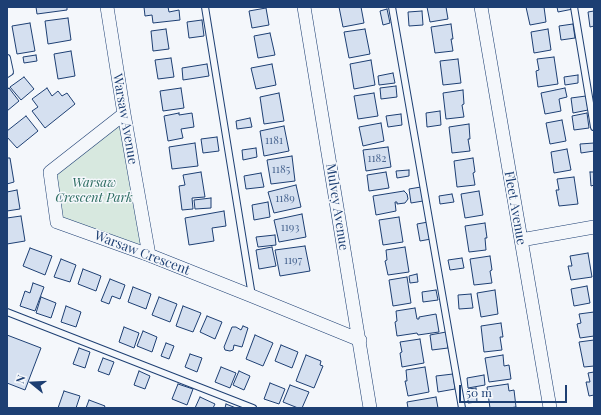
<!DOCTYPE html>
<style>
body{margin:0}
#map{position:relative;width:601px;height:415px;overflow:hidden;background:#f4f7fb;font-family:"Playfair Display",serif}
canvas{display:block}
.frame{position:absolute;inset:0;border:8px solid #1d3f73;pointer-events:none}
.north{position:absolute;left:12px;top:363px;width:40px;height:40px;-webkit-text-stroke:3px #f4f7fb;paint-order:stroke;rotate:288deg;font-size:11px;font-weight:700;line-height:16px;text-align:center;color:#1d3f73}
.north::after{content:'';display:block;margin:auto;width:14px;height:18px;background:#1d3f73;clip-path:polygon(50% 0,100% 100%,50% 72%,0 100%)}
.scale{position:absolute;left:459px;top:385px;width:108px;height:18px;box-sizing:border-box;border:2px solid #1d3f73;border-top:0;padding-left:5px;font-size:12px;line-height:14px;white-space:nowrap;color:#1d3f73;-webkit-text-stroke:3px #f4f7fb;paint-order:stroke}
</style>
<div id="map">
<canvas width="601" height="415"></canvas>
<div class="frame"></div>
<div class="north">N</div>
<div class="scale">50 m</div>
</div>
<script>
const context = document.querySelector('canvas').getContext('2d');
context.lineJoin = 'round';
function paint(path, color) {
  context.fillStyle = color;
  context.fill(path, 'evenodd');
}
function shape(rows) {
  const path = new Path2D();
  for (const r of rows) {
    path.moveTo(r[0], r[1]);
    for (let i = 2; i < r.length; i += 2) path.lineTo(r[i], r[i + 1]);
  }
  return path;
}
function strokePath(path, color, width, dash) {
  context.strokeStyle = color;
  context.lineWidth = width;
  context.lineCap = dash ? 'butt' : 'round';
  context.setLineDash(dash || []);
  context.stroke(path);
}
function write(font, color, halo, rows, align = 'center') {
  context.font = font + ' "Playfair Display",serif';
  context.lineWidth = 3;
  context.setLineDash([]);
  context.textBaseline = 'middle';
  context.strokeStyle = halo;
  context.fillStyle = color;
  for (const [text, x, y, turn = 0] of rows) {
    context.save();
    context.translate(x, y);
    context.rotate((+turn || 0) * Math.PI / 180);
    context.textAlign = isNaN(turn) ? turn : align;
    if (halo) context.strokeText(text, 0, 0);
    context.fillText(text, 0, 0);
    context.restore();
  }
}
const green = shape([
 [124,114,149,255,57,222,50,172,124,114]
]);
const building = shape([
 [36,7,67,7,67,10,37,14,36,7],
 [144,7,168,7,169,12,179,10,180,20,153,23,152,15,145,16,144,7],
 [339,7,361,7,364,23,343,27,339,7],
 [427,7,446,7,448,19,430,22,427,7],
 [526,7,544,7,546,22,530,25,526,7],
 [557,7,573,7,573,9,558,12,557,7],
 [266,8,269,25,252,28,249,11,266,8],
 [387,9,390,23,383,25,380,11,387,9],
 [422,11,423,25,409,26,408,12,422,11],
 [594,11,594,26,590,27,588,12,594,11],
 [68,18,71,40,48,44,45,21,68,18],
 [202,20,204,36,189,38,187,22,202,20],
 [30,23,35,51,17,54,12,26,30,23],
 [451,24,453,39,451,39,453,51,435,53,431,27,451,24],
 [573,24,575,38,561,40,559,26,573,24],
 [166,29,169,49,153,51,151,31,166,29],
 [365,29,370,54,349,58,344,32,365,29],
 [548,29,551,50,534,53,531,32,548,29],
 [270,33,275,55,258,58,254,36,270,33],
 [71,51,75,76,58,79,54,54,71,51],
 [36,55,37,61,24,63,23,57,36,55],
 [554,57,558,84,538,87,536,71,539,70,537,59,554,57],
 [171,58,174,77,158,79,155,60,171,58],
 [458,59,461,83,443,85,440,61,458,59],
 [371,60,375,85,354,89,350,64,371,60],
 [207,64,209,76,183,80,182,68,207,64],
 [272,64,276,85,256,89,251,68,272,64],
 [393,73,395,83,379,85,378,76,393,73],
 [578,75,578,83,565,85,564,77,578,75],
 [24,77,34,89,21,100,10,87,24,77],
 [396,86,397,97,381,99,380,88,396,86],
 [9,88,19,101,7,111,7,90,9,88],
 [47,88,52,96,58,91,62,96,67,93,75,104,45,128,32,111,38,107,32,99,47,88],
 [181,88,184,108,163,111,160,91,181,88],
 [565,88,567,97,559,99,561,111,545,114,541,93,565,88],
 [463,90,464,104,462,105,464,117,446,119,443,93,463,90],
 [279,93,284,121,264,124,260,97,279,93],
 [374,93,378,116,358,119,354,96,374,93],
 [586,96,588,110,573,113,571,98,586,96],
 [440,111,441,125,427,127,426,113,440,111],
 [179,113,179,115,192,113,194,127,181,129,183,138,168,141,164,116,179,113],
 [587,113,589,128,574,130,572,116,587,113],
 [401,114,402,125,388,127,386,116,401,114],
 [26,116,38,131,17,148,7,137,7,131,26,116],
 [250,118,252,127,237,129,236,121,250,118],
 [562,120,566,141,550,144,546,123,562,120],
 [381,123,384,141,363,146,359,127,381,123],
 [469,124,470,139,468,139,470,151,452,153,449,127,469,124],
 [284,126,289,151,264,156,260,131,284,126],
 [217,137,219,151,203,153,201,139,217,137],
 [195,143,198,166,172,169,169,147,195,143],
 [594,143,594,151,581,153,580,144,594,143],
 [388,147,391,167,366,171,363,150,388,147],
 [256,148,257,157,243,160,242,150,256,148],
 [567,149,571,170,554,173,551,152,567,149],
 [292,156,295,181,271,184,267,160,292,156],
 [7,158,10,158,14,182,7,184,7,158],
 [473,158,475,172,473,173,475,185,457,187,454,161,473,158],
 [409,170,409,176,397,178,396,171,409,170],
 [201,172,205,197,192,198,193,209,182,210,179,186,185,185,183,175,201,172],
 [386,172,389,188,369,191,367,175,386,172],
 [590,172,594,172,594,185,591,186,590,172],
 [261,173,264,187,246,189,244,176,261,173],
 [574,177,578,204,559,206,556,190,559,190,557,179,574,177],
 [296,185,301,207,274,213,268,192,296,185],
 [421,187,423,201,411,203,409,189,421,187],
 [17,190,20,209,7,211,7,192,17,190],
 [404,191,407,194,408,199,405,203,397,204,397,202,395,202,396,211,376,215,373,196,404,191],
 [479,191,483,215,465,218,461,194,479,191],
 [452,194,454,202,440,204,439,196,452,194],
 [211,198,211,208,195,209,194,200,211,198],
 [268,202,270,217,254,220,252,205,268,202],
 [224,211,226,226,212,228,214,241,189,245,185,218,224,211],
 [302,214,306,237,279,242,274,220,302,214],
 [21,216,25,241,7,244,7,218,21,216],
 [399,217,403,242,383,245,379,220,399,217],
 [428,222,431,239,420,241,417,224,428,222],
 [485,223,487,238,485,238,486,250,469,252,465,226,485,223],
 [275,235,276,245,258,247,256,237,275,235],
 [305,246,310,271,280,276,275,250,305,246],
 [272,247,276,266,259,269,256,250,272,247],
 [405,247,409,272,388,275,385,261,387,260,386,250,405,247],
 [30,248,52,256,45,275,23,266,30,248],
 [588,253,592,277,571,280,568,266,572,266,570,256,588,253],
 [490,256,492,270,490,271,492,283,474,285,470,259,490,256],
 [462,258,464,268,450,270,448,260,462,258],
 [61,259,76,265,70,282,54,277,61,259],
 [83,269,101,276,96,291,78,284,83,269],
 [417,274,418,282,410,283,409,276,417,274],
 [407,277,411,303,393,306,389,280,407,277],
 [110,279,125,285,120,299,112,296,109,304,101,301,110,279],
 [33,283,44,287,35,311,20,306,25,291,30,293,33,283],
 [587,286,590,303,574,306,571,289,587,286],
 [133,287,151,294,146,309,128,302,133,287],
 [436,290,438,300,423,302,422,292,436,290],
 [495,290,498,314,481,317,477,293,495,290],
 [471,294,473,308,459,309,458,295,471,294],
 [41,297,56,303,51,318,36,313,41,297],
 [159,297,177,304,170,322,152,315,159,297],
 [66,306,81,312,76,327,61,322,66,306],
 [183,306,201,313,193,332,176,326,183,306],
 [415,308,417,319,419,319,419,317,436,314,439,332,418,335,417,333,397,336,395,322,397,321,396,311,415,308],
 [594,312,594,336,580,338,577,324,581,323,579,314,594,312],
 [207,316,222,322,215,339,200,332,207,316],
 [501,323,503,337,500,337,502,350,484,352,481,326,501,323],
 [243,326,248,328,242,347,234,345,233,350,230,351,225,350,224,347,232,327,236,327,241,330,243,326],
 [124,327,139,333,134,348,119,342,124,327],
 [143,331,157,337,152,352,137,346,143,331],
 [446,332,448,348,432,350,430,335,446,332],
 [7,335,41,348,25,390,7,383,7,335],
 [255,335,273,343,263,366,246,359,255,335],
 [420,339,424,363,402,367,400,353,402,352,400,342,420,339],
 [594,340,594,366,584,367,579,342,594,340],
 [166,343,174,346,169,359,161,356,166,343],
 [281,345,298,352,292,368,275,361,281,345],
 [79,348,90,352,85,368,73,364,79,348],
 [190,354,202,358,197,372,185,367,190,354],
 [306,355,321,361,320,365,323,366,314,388,296,381,306,355],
 [503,355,504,366,509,365,511,379,489,382,485,358,503,355],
 [103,358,114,362,109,375,98,371,103,358],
 [221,367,236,373,230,388,215,382,221,367],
 [425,367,429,392,408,396,405,381,407,381,406,370,425,367],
 [139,371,150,376,145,389,134,385,139,371],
 [239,371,250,376,244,390,233,385,239,371],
 [594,372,594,395,589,396,586,382,590,382,588,373,594,372],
 [453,374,455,389,438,392,436,376,453,374],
 [484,375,485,385,468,388,467,378,484,375],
 [270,383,285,389,279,404,264,399,270,383],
 [178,384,193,389,187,405,172,399,178,384],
 [508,384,509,391,514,390,516,407,509,408,490,408,487,387,508,384],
 [290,385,309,392,302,408,298,408,283,402,290,385],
 [476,388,477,402,468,403,468,389,476,388],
 [64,391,80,396,76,408,58,408,64,391],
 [200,397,215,404,213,408,195,408,200,397],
 [436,397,438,408,408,408,407,402,436,397],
 [89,400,105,406,104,408,86,408,89,400],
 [226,404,236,408,225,408,226,404]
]);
const service = shape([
 [205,7,252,296],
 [392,7,462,408],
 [574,7,594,127],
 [7,58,10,72,7,74],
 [7,312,253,408]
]);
const minor = shape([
 [107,7,124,114,149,255],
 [304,7,370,408],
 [481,7,550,408],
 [124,114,50,172,57,222,149,255,252,296,360,340],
 [521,240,594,227]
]);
const numberNames = [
 ["1181",274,141],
 ["1182",377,159],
 ["1185",281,170],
 ["1189",285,199],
 ["1193",290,228],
 ["1197",293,261]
];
const streetNames = [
 ["Warsaw Avenue",125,119,80],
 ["Mulvey Avenue",337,207,81],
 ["Fleet Avenue",515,208,80],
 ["Warsaw Crescent",142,253,21]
];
const parkNames = [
 ["Warsaw",94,183],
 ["Crescent Park",94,198]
];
paint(green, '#d7e8df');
strokePath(green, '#687fa3', 1);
paint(building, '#d5e0f0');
strokePath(building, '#1d3f73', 1);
strokePath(service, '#1d3f73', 8);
strokePath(minor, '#1d3f73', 14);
strokePath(service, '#f4f7fb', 6);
strokePath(minor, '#f4f7fb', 13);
write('11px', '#4b6792', null, numberNames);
write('13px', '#1d3f73', '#f4f7fb', streetNames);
write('italic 13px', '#2c6c60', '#f4f7fb', parkNames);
</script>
